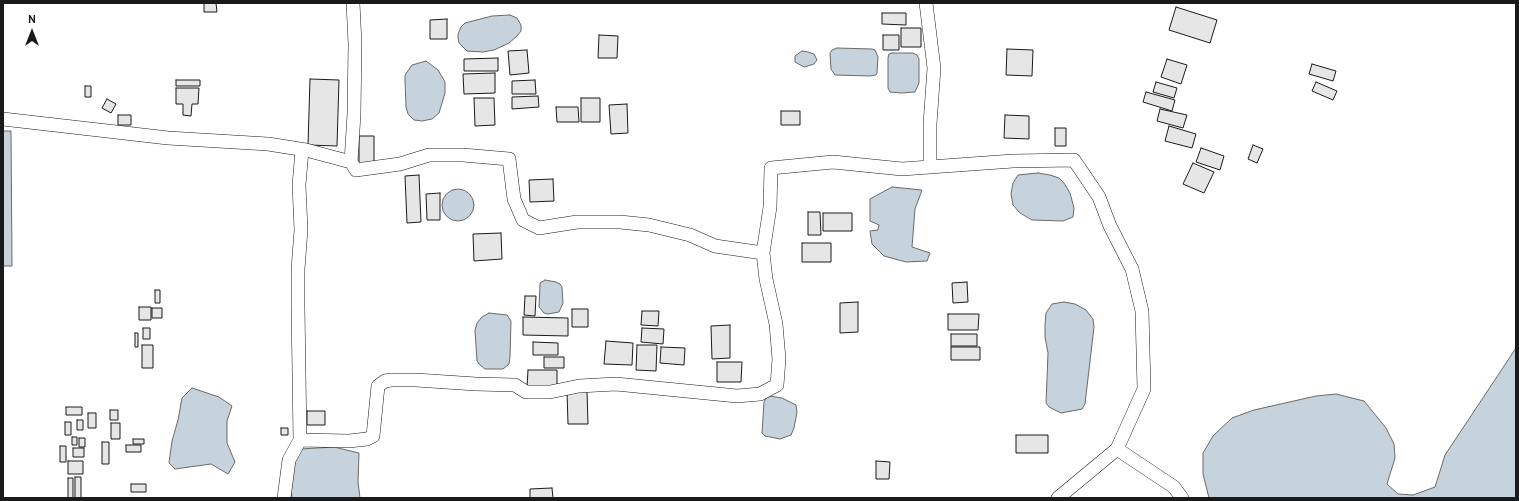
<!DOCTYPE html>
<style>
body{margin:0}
#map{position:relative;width:1519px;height:501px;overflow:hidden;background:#fff;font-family:Overpass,sans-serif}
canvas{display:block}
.frame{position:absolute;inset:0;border:4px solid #1a1a1a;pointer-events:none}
.north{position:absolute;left:12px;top:12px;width:40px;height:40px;-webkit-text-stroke:3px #fff;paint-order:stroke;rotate:0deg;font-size:11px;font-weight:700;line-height:16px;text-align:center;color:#1a1a1a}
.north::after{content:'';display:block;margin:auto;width:14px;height:18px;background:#1a1a1a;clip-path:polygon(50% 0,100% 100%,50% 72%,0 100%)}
</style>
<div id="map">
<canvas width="1519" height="501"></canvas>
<div class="frame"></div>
<div class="north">N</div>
</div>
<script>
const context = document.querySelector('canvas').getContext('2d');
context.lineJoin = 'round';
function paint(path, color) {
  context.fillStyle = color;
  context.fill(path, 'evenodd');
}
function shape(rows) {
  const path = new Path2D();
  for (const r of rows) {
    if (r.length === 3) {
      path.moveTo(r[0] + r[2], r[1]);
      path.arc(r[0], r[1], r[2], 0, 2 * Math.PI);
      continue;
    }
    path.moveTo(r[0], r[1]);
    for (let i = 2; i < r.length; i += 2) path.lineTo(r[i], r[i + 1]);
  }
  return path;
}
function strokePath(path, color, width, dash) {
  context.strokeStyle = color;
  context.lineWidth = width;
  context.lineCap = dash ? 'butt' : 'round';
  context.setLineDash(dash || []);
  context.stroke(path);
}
const water = shape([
 [510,15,517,18,521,25,521,31,517,36,509,43,494,50,483,52,467,51,459,43,458,38,458,34,461,27,465,23,492,16,510,15],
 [837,48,872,49,875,50,878,57,877,73,876,75,870,76,835,75,831,69,830,53,832,50,837,48],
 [802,51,808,52,814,54,817,60,814,64,804,67,795,62,795,56,802,51],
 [892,53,913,53,917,55,919,59,919,83,915,92,901,93,890,92,888,88,888,58,889,54,892,53],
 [426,61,438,70,445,82,445,93,439,113,432,119,422,121,414,120,408,114,406,107,405,81,405,75,412,65,426,61],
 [3,131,11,131,12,266,3,266,3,131],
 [1038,173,1050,175,1059,178,1064,183,1070,193,1074,208,1073,217,1063,221,1032,220,1020,213,1013,205,1011,194,1013,183,1018,175,1038,173],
 [892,187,922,190,915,209,912,247,930,253,927,261,906,262,884,256,872,244,870,231,878,230,879,225,870,221,870,199,892,187],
 [458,205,16],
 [545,280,556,282,560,284,562,287,563,303,559,312,548,314,544,313,539,307,540,285,540,283,545,280],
 [1064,302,1075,304,1086,310,1093,319,1094,327,1085,404,1082,409,1061,413,1049,407,1046,403,1048,353,1045,337,1045,325,1046,313,1052,304,1064,302],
 [489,313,507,315,511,321,510,357,509,364,503,369,485,369,479,364,477,361,475,330,477,323,482,317,489,313],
 [1516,348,1516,498,1209,498,1203,474,1203,453,1213,436,1232,418,1254,410,1316,396,1336,394,1364,401,1386,428,1394,444,1395,458,1387,484,1398,494,1413,495,1435,487,1445,455,1516,348],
 [192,388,219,397,232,406,227,421,227,443,235,462,228,474,211,464,175,469,169,463,172,441,178,420,182,398,192,388],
 [770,396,782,398,796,405,797,412,794,428,791,435,780,439,765,436,762,433,764,402,766,398,770,396],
 [334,447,359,453,358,482,360,498,292,498,289,475,300,449,334,447]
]);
const building = shape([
 [204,3,216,3,217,12,204,12,204,3],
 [1176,7,1217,20,1210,43,1169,30,1176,7],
 [882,13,906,13,906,25,882,24,882,13],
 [447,19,447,39,430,39,430,20,447,19],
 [901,28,921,28,921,47,901,47,901,28],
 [599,35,618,36,617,58,598,58,599,35],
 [883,35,899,35,899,50,883,50,883,35],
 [1007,49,1033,50,1032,76,1006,75,1007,49],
 [527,50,529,73,510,75,508,51,527,50],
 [498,58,498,71,464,71,464,59,498,58],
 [1167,59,1187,65,1181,84,1161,77,1167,59],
 [1312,64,1336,71,1333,81,1309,74,1312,64],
 [495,73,495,93,464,94,463,74,495,73],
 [310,79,339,80,337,146,308,145,310,79],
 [176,80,200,80,200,86,176,86,176,80],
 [535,80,536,94,512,94,512,81,535,80],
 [1156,82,1177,88,1174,98,1153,92,1156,82],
 [1316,82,1337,91,1333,100,1312,91,1316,82],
 [85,86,91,86,91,97,85,97,85,86],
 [176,88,199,88,198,104,192,104,191,116,183,115,183,104,176,104,176,88],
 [1146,92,1175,100,1172,111,1143,102,1146,92],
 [538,96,539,107,512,109,512,97,538,96],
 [474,98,494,98,495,125,475,126,474,98],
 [581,98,600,98,600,122,581,122,581,98],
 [107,99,116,104,111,113,102,108,107,99],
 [627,104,628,133,611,134,609,105,627,104],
 [556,107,578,107,579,122,557,122,556,107],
 [1160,109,1187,115,1183,128,1157,121,1160,109],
 [781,111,800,111,800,125,781,125,781,111],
 [118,115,131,115,131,125,118,125,118,115],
 [1005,115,1029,116,1029,139,1004,138,1005,115],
 [1169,126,1196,134,1192,148,1165,141,1169,126],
 [1055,128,1066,128,1066,146,1055,146,1055,128],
 [359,136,374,136,374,165,359,165,359,136],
 [1253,145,1263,149,1257,163,1248,159,1253,145],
 [1201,148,1224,156,1220,170,1196,162,1201,148],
 [1193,163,1214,172,1204,193,1183,184,1193,163],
 [419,175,421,222,407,223,405,176,419,175],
 [553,179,554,201,530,202,529,180,553,179],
 [440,193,440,220,427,220,426,194,440,193],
 [808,212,820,212,821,235,808,235,808,212],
 [823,213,852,213,852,231,823,231,823,213],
 [501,233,502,259,474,261,473,234,501,233],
 [802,243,831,243,831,262,802,262,802,243],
 [967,282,968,302,953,303,952,283,967,282],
 [155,290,160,290,160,303,155,303,155,290],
 [525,296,536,296,535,316,524,315,525,296],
 [858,302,858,332,840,333,840,303,858,302],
 [139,307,151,307,151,320,139,320,139,307],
 [152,308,162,308,162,318,152,318,152,308],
 [572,309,588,309,588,327,572,327,572,309],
 [642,311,659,311,658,326,641,325,642,311],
 [948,314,979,314,978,330,948,330,948,314],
 [523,317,568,318,568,336,523,335,523,317],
 [730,325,730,358,712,359,711,326,730,325],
 [143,328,150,328,150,339,143,339,143,328],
 [642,328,664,329,663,344,641,342,642,328],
 [135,333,138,333,138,347,135,347,135,333],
 [951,334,977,334,977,346,951,346,951,334],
 [606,341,633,343,632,365,604,364,606,341],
 [533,342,558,343,558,355,533,355,533,342],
 [142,345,153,345,153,368,142,368,142,345],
 [637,345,657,345,656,371,636,370,637,345],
 [661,347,685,348,684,365,660,363,661,347],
 [951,347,980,347,980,360,951,360,951,347],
 [544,357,564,357,564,368,544,368,544,357],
 [717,362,742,362,741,382,717,382,717,362],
 [528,370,557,370,557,388,527,388,528,370],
 [587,391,588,424,568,424,567,392,587,391],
 [66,407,82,407,82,415,66,415,66,407],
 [110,410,118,410,118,420,110,420,110,410],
 [307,411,325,411,325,425,307,425,307,411],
 [88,413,96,413,96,428,88,428,88,413],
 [77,420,83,420,83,430,77,430,77,420],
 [65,422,71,422,71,435,65,435,65,422],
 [111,423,120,423,120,439,111,439,111,423],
 [281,428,288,428,288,435,281,435,281,428],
 [1016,435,1048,435,1048,453,1016,453,1016,435],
 [72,437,77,437,77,445,72,445,72,437],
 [79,438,85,438,85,447,79,447,79,438],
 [133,439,144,439,144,444,133,444,133,439],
 [102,442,109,442,109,464,102,464,102,442],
 [126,445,141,445,141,452,126,452,126,445],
 [60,446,66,446,66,462,60,462,60,446],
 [73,448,84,448,84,457,73,457,73,448],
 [68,461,83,461,83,474,68,474,68,461],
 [876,461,890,462,889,479,876,479,876,461],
 [75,477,81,477,81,498,75,498,75,477],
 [68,478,73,478,73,498,68,498,68,478],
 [131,484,146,484,146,492,131,492,131,484],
 [552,488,553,498,530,498,530,489,552,488]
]);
const minor = shape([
 [926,3,934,68,930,124,930,167],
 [3,119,168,138,268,144,306,150,351,162,354,114,355,44,353,3],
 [351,162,356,170,400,164,429,155,463,155,509,159,514,199,523,220,539,228,577,222,620,222,649,225,690,235,715,246,763,253,770,207,771,168,833,162,902,169,1013,161,1074,160,1099,197,1110,226,1132,269,1142,311,1144,389,1117,449],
 [300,440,349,441,367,439,373,436,378,386,385,381,391,380,416,380,476,384,515,385,526,392,550,392,579,386,616,384,737,396,760,394,777,385,779,359,776,324,766,279,763,253],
 [284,498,289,460,300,440,298,307,298,269,301,230,299,185,302,150],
 [1058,498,1117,449,1174,487,1182,498]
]);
paint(water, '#c6d2dc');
strokePath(water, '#6a6a6a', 1);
paint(building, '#e6e6e6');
strokePath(building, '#1a1a1a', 1);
strokePath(minor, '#1a1a1a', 14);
strokePath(minor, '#fff', 13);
</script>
